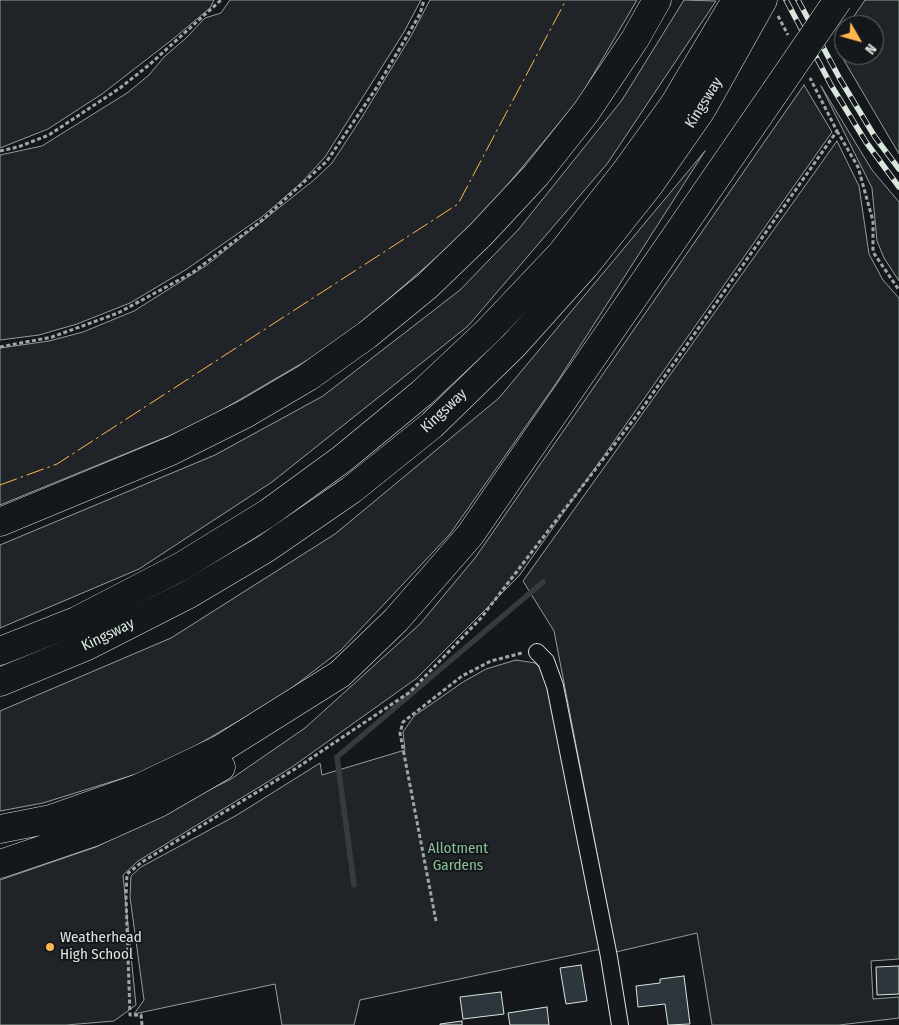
<!DOCTYPE html>
<style>
body{margin:0}
#map{position:relative;width:899px;height:1025px;overflow:hidden;background:#14181c;font-family:"Fira Sans Condensed",sans-serif}
canvas{display:block}
.north{position:absolute;left:834px;top:15px;width:50px;height:50px;box-sizing:border-box;background:#14181c;border:1px solid #626a69;border-radius:50%;rotate:128deg;font-size:14px;font-weight:700;line-height:20px;text-align:center;color:#d8e6dc}
.north::after{content:'';display:block;margin:auto;width:18px;height:22px;background:#ffb74d;clip-path:polygon(50% 0,100% 100%,50% 72%,0 100%)}
</style>
<div id="map">
<canvas width="899" height="1025"></canvas>
<div class="north">N</div>
</div>
<script>
const context = document.querySelector('canvas').getContext('2d');
context.lineJoin = 'round';
function paint(path, color) {
  context.fillStyle = color;
  context.fill(path, 'evenodd');
}
function shape(rows) {
  const path = new Path2D();
  for (const r of rows) {
    path.moveTo(r[0], r[1]);
    for (let i = 2; i < r.length; i += 2) path.lineTo(r[i], r[i + 1]);
  }
  return path;
}
function strokePath(path, color, width, dash) {
  context.strokeStyle = color;
  context.lineWidth = width;
  context.lineCap = dash ? 'butt' : 'round';
  context.setLineDash(dash || []);
  context.stroke(path);
}
function write(font, color, halo, rows, align = 'center') {
  context.font = font + ' "Fira Sans Condensed",sans-serif';
  context.lineWidth = 4;
  context.setLineDash([]);
  context.textBaseline = 'middle';
  context.strokeStyle = halo;
  context.fillStyle = color;
  for (const [text, x, y, turn = 0] of rows) {
    context.save();
    context.translate(x, y);
    context.rotate((+turn || 0) * Math.PI / 180);
    context.textAlign = isNaN(turn) ? turn : align;
    if (halo) context.strokeText(text, 0, 0);
    context.fillText(text, 0, 0);
    context.restore();
  }
}
const green = shape([
 [0,0,214,0,210,8,173,39,102,94,48,129,0,148,0,0],
 [230,0,421,0,404,32,325,157,302,182,263,216,187,269,130,303,77,324,39,335,0,340,0,155,42,146,127,93,149,75,164,57,186,38,205,18,221,13,230,0],
 [430,0,637,0,579,99,475,224,340,341,198,424,0,505,0,348,49,341,83,332,134,311,207,265,314,180,332,163,362,117,411,36,430,0],
 [684,0,716,1,607,164,468,326,272,482,139,569,0,628,0,545,215,455,323,396,460,290,518,230,622,100,684,0],
 [865,0,899,0,899,154,835,45,844,31,844,55,874,55,874,25,848,25,865,0],
 [804,85,832,132,519,576,417,678,292,767,138,861,123,875,136,1005,114,1021,66,1025,0,1025,0,880,96,847,231,779,305,728,420,624,475,558,804,85],
 [821,86,872,170,899,202,899,281,884,258,877,241,872,188,821,86],
 [837,141,859,186,869,254,883,280,899,298,899,959,871,961,873,999,899,997,899,1018,839,1025,712,1025,697,933,616,952,554,631,523,581,837,141],
 [705,151,557,382,450,534,341,650,280,697,159,767,43,803,0,811,0,711,171,638,335,534,499,398,705,151],
 [516,660,535,663,544,672,601,949,360,1000,354,1025,282,1025,275,984,134,1014,144,1000,130,897,131,876,141,867,237,815,320,763,322,775,405,750,403,732,414,716,463,682,486,669,516,660]
]);
const stream = shape([
 [354,885,337,757,543,582]
]);
const building = shape([
 [581,965,587,1001,566,1004,560,968,581,965],
 [899,966,899,994,877,995,876,967,899,966],
 [684,976,690,1024,668,1025,665,1004,638,1007,636,986,660,983,660,979,684,976],
 [501,992,504,1014,463,1019,460,997,501,992],
 [547,1007,549,1025,510,1025,508,1013,547,1007],
 [462,1021,462,1025,440,1025,440,1024,462,1021]
]);
const path = shape([
 [778,16,788,35],
 [837,131,858,167,873,221,873,252,899,290],
 [0,151,18,147,49,135,120,88,149,65,221,0],
 [0,347,52,337,118,313,192,273,260,222,327,161,377,87,420,14,424,0],
 [436,921,400,733,403,722,462,676,491,661,522,653],
 [142,1025,141,1015,130,1015,126,897,127,874,142,862,295,769,410,692,481,618,641,410,837,131,810,78]
]);
const minor = shape([
 [537,652,546,661,555,686,609,957,620,1025]
]);
const trunk = shape([
 [0,522,171,451,245,414,308,377,367,335,427,286,481,234,536,175,586,112,635,39,657,0],
 [0,682,87,646,189,594,265,549,351,490,432,425,514,345,585,266,650,184,702,109,763,0],
 [0,829,51,819,139,788,219,750,340,674,396,620,470,535,775,92],
 [0,864,94,832,159,803,221,767]
]);
const motorway = shape([
 [0,651,76,621,182,566,268,513,342,459,422,393,488,331,561,254,626,171,675,103,736,0]
]);
const rail = shape([
 [786,0,831,85,866,142,899,187],
 [798,0,840,79,875,137,899,169]
]);
const trunkBridge = shape([
 [775,92,838,0]
]);
const power = shape([
 [0,485,57,464,458,204,566,0]
]);
const markers = [
 [50,947,5,"#ffb74d"]
];
const streetNames = [
 ["Kingsway",704,103,-58],
 ["Kingsway",444,411,-43],
 ["Kingsway",108,635,-26]
];
const parkNames = [
 ["Allotment",458,849],
 ["Gardens",458,866]
];
const poiNames = [
 ["Weatherhead",60,938],
 ["High School",60,955]
];
paint(green, '#202428');
strokePath(green, '#939e99', 1);
strokePath(stream, '#363b3e', 5.5);
paint(building, '#2c363c');
strokePath(building, '#d8e6dc', 1);
strokePath(minor, '#d8e6dc', 18);
strokePath(trunk, '#d8e6dc', 29);
strokePath(motorway, '#d8e6dc', 29);
strokePath(path, '#9da8a2', 3, [4, 2.5]);
strokePath(minor, '#14181c', 16);
strokePath(trunk, '#14181c', 28);
strokePath(motorway, '#14181c', 28);
strokePath(rail, '#d8e6dc', 5.5);
strokePath(rail, '#14181c', 4, [11]);
strokePath(trunkBridge, '#d8e6dc', 29, []);
strokePath(trunkBridge, '#14181c', 28);
strokePath(power, '#ffb74d', 1, [18, 4, 2.5, 4]);
for (const [x, y, r, color] of markers) {
  const dot = new Path2D();
  dot.arc(x, y, r, 0, 2 * Math.PI);
  context.fillStyle = color;
  context.fill(dot);
  strokePath(dot, '#14181c', 2);
}
write('15px', '#d8e6dc', '#14181c', streetNames);
write('15px', '#8ac095', '#14181c', parkNames);
write('15px', '#d8e6dc', '#14181c', poiNames, 'left');
</script>
